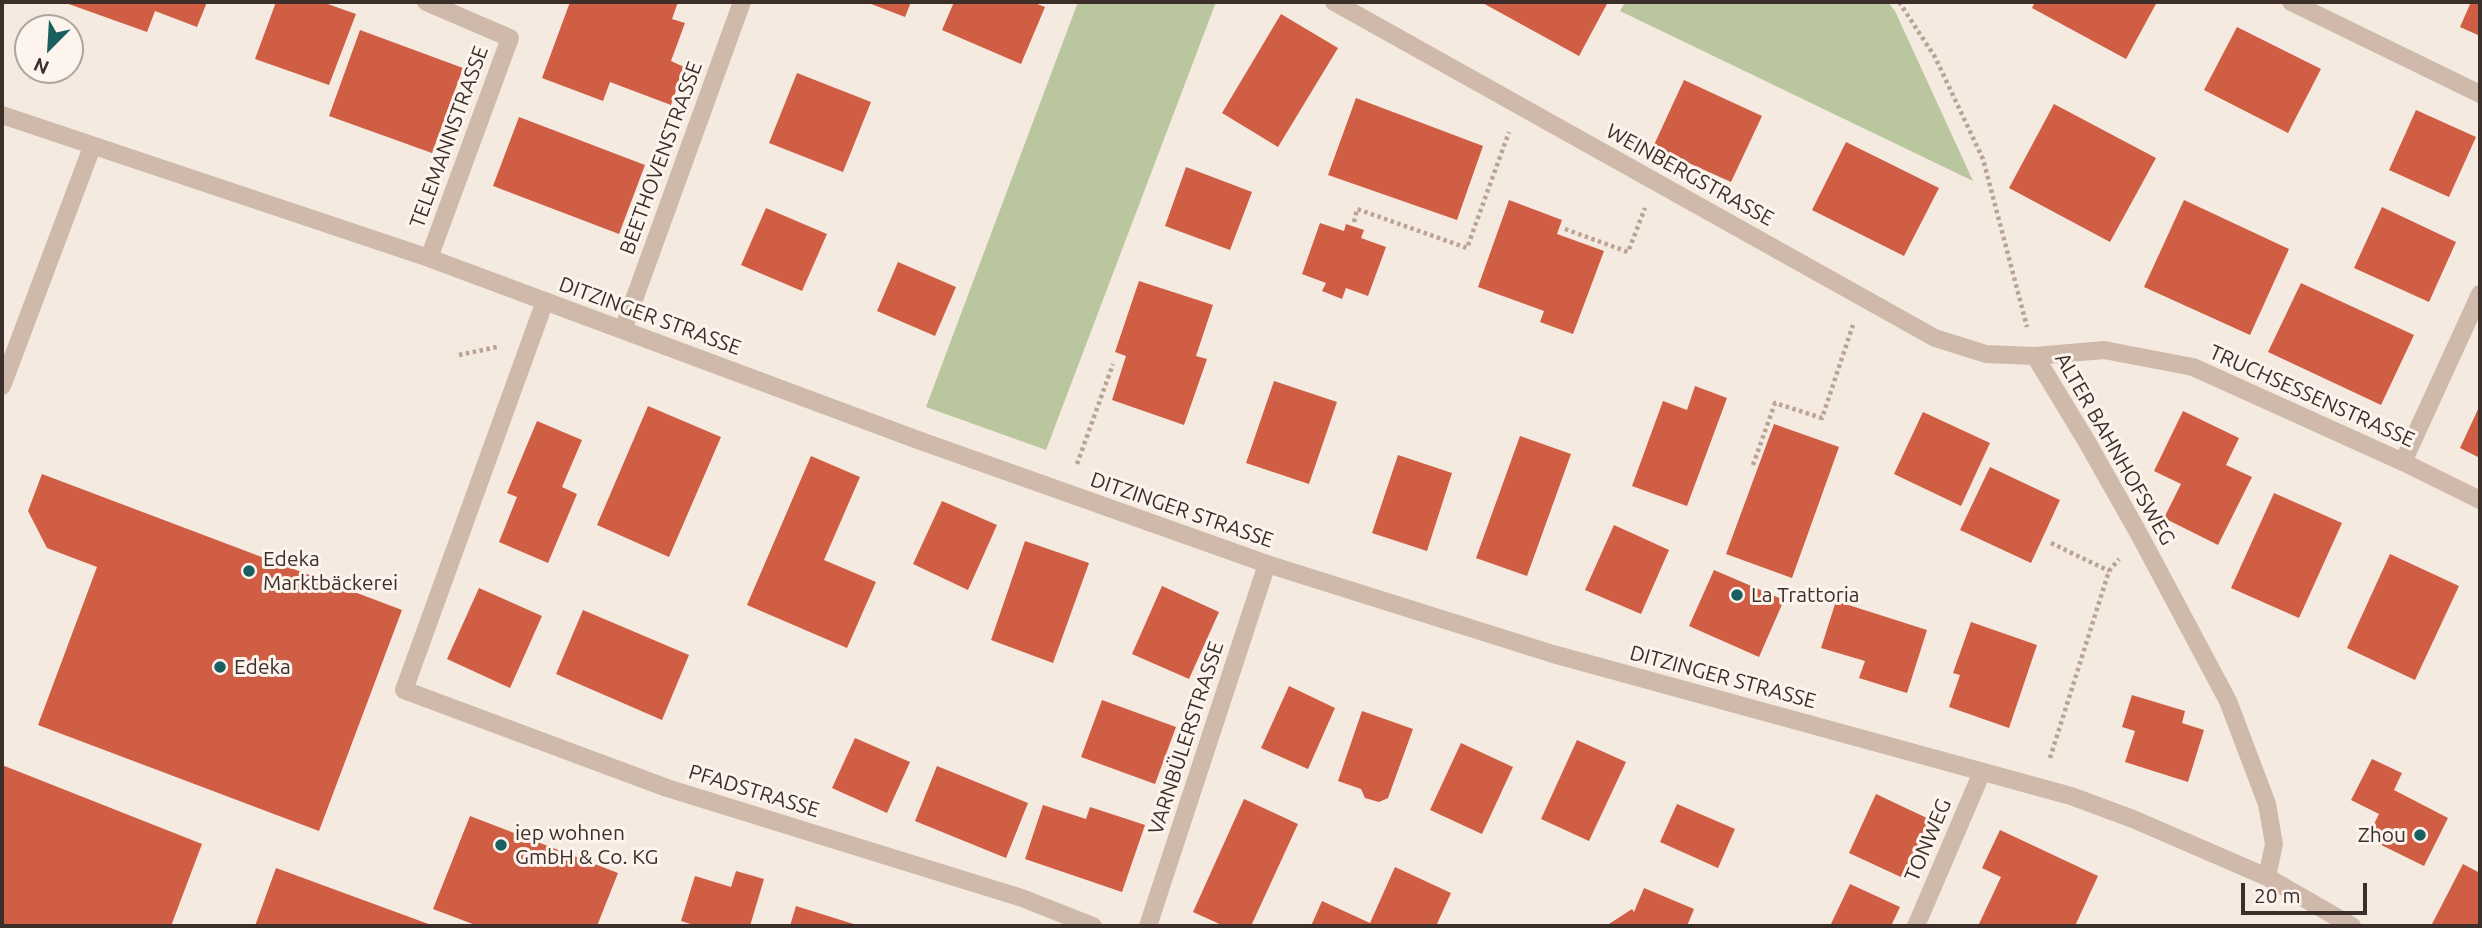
<!DOCTYPE html>
<meta charset="utf-8">
<style>
body{margin:0}
#map{position:relative;width:2482px;height:928px;overflow:hidden;background:#f5eae0;font-family:Ubuntu,sans-serif}
canvas{display:block}
.frame{position:absolute;inset:0;border:4px solid #3c2f2a;pointer-events:none}
.north{position:absolute;left:14px;top:14px;width:70px;height:70px;box-sizing:border-box;background:#fcf4ed;border:2px solid #afa59f;border-radius:50%;rotate:204deg;font-size:19px;font-weight:700;line-height:28px;text-align:center;color:#3c2f2a}
.north::after{content:'';display:block;margin:auto;width:24px;height:32px;background:#1b6061;clip-path:polygon(50% 0,100% 100%,50% 72%,0 100%)}
.scale{position:absolute;left:2241px;top:883px;width:126px;height:32px;box-sizing:border-box;border:4px solid #3c2f2a;border-top:0;padding-left:9px;font-size:21px;line-height:24px;white-space:nowrap;color:#3c2f2a;-webkit-text-stroke:5px #fcf4ed;paint-order:stroke}
</style>
<div id="map">
<canvas width="2482" height="928"></canvas>
<div class="frame"></div>
<div class="north">N</div>
<div class="scale">20 m</div>
</div>
<script>
const context = document.querySelector('canvas').getContext('2d');
context.lineJoin = 'round';
function paint(path, color) {
  context.fillStyle = color;
  context.fill(path, 'evenodd');
}
function shape(rows) {
  const path = new Path2D();
  for (const r of rows) {
    path.moveTo(r[0], r[1]);
    for (let i = 2; i < r.length; i += 2) path.lineTo(r[i], r[i + 1]);
  }
  return path;
}
function strokePath(path, color, width, dash) {
  context.strokeStyle = color;
  context.lineWidth = width;
  context.lineCap = dash ? 'butt' : 'round';
  context.setLineDash(dash || []);
  context.stroke(path);
}
function write(font, color, halo, rows, align = 'center') {
  context.font = font + ' Ubuntu,sans-serif';
  context.lineWidth = 6;
  context.setLineDash([]);
  context.textBaseline = 'middle';
  context.strokeStyle = halo;
  context.fillStyle = color;
  for (const [text, x, y, turn = 0] of rows) {
    context.save();
    context.translate(x, y);
    context.rotate((+turn || 0) * Math.PI / 180);
    context.textAlign = isNaN(turn) ? turn : align;
    if (halo) context.strokeText(text, 0, 0);
    context.fillText(text, 0, 0);
    context.restore();
  }
}
const green = shape([
 [1078,2,1216,2,1046,450,926,407],
 [1625,2,1888,2,1895,11,1973,181,1620,11]
]);
const building = shape([
 [63,2,207,2,197,27,155,11,147,32],
 [276,2,322,2,356,14,329,85,255,59],
 [570,2,678,2,672,19,685,23,671,61,684,67,671,105,610,82,603,101,542,78],
 [866,2,911,2,905,17],
 [954,2,1032,2,1045,7,1021,64,942,30],
 [1481,2,1608,2,1579,56],
 [2035,2,2157,2,2126,59,2032,8],
 [2471,2,2480,2,2480,36,2460,27],
 [1281,14,1338,48,1278,147,1222,113],
 [2237,27,2321,69,2288,133,2204,90],
 [360,30,463,68,432,153,329,116],
 [797,73,871,102,843,172,769,143],
 [1684,80,1762,116,1731,182,1653,147],
 [1356,98,1483,146,1457,220,1328,175],
 [2054,104,2156,158,2110,242,2009,188],
 [2416,110,2476,137,2449,197,2389,170],
 [519,117,645,165,619,234,493,186],
 [1846,142,1939,188,1904,256,1812,210],
 [1186,167,1252,192,1230,250,1165,226],
 [1509,200,1562,220,1557,234,1604,251,1573,334,1540,322,1544,311,1478,287],
 [2184,200,2289,249,2250,335,2144,287],
 [2382,207,2456,242,2429,302,2354,268],
 [766,208,827,234,802,291,741,265],
 [1320,223,1344,231,1346,224,1364,230,1361,238,1386,247,1368,296,1346,288,1342,299,1322,291,1326,283,1302,274],
 [898,262,956,287,935,336,877,311],
 [1139,281,1213,305,1196,356,1207,359,1184,425,1112,400,1126,356,1115,352],
 [2301,283,2414,335,2381,405,2268,352],
 [1274,381,1337,402,1309,484,1246,463],
 [1695,386,1727,398,1687,506,1632,486,1663,401,1687,410],
 [2480,405,2480,458,2460,448],
 [648,406,721,437,669,557,597,525],
 [2183,411,2239,438,2226,465,2252,477,2218,545,2164,518,2181,484,2154,471],
 [1923,412,1990,443,1961,506,1894,474],
 [537,421,582,440,562,487,577,494,548,563,499,542,517,497,507,493],
 [1774,424,1839,447,1792,578,1726,554],
 [1520,436,1571,454,1527,576,1476,558],
 [1398,455,1452,473,1427,551,1372,533],
 [811,456,860,477,824,560,876,582,847,648,747,605],
 [1990,467,2060,500,2031,563,1960,530],
 [42,474,402,610,319,831,38,725,97,567,47,548,28,511],
 [2274,493,2342,523,2299,618,2231,588],
 [942,501,997,525,968,590,913,564],
 [1614,525,1669,550,1641,614,1585,590],
 [1025,541,1089,563,1053,663,991,640],
 [2390,554,2459,586,2415,680,2347,648],
 [1714,570,1784,600,1759,657,1689,626],
 [1162,586,1219,612,1189,679,1132,654],
 [479,588,542,616,510,688,447,659],
 [1836,601,1927,630,1907,693,1859,678,1865,661,1821,648],
 [583,610,689,655,662,720,556,674],
 [1971,622,2037,645,2009,728,1949,707,1960,675,1953,673],
 [1289,686,1335,708,1308,769,1261,748],
 [2132,695,2185,711,2182,723,2204,730,2188,782,2125,762,2135,731,2122,727],
 [1102,700,1176,727,1155,784,1081,757],
 [1362,711,1413,729,1388,798,1379,802,1365,798,1361,789,1338,781],
 [855,738,910,762,887,813,832,788],
 [1577,740,1626,762,1589,841,1541,819],
 [1461,743,1513,767,1482,834,1430,810],
 [2372,759,2402,773,2394,790,2448,818,2424,866,2367,838,2379,814,2351,800],
 [2,765,202,844,171,926,2,926],
 [937,766,1028,803,1006,858,915,821],
 [1876,794,1929,819,1903,878,1849,853],
 [1244,799,1298,824,1251,926,1224,926,1193,912],
 [1677,804,1735,829,1718,868,1660,842],
 [1043,805,1086,819,1090,807,1145,825,1122,892,1025,859],
 [470,816,618,873,597,926,478,926,433,909],
 [2000,830,2098,876,2075,926,1978,926,2001,877,1982,868],
 [2463,864,2480,873,2480,926,2431,926],
 [1395,867,1451,893,1436,926,1311,926,1322,901,1370,923],
 [276,868,434,926,255,926],
 [736,871,764,879,750,926,697,926,681,921,695,876,731,887],
 [1850,884,1900,907,1891,926,1830,926],
 [1644,888,1694,909,1687,926,1610,926,1609,924,1632,909,1634,912],
 [796,906,860,926,790,926]
]);
const path = shape([
 [1899,2,1935,57,1983,159,2027,327],
 [1354,222,1357,209,1467,248,1509,132],
 [1565,229,1628,252,1645,208],
 [459,355,497,347],
 [1077,464,1113,364],
 [1753,465,1775,403,1822,418,1853,325],
 [2051,543,2109,571],
 [2050,758,2109,571,2119,559]
]);
const minor = shape([
 [426,2,510,38,429,258],
 [1334,2,1935,338,1986,354,2035,356,2104,350,2193,367,2403,462,2480,500],
 [2291,2,2480,94],
 [2,115,429,258,918,440,1267,564,1553,654,2071,796,2133,819,2267,877,2352,926],
 [545,301,404,690,667,788,1022,898,1093,926],
 [623,330,742,2],
 [2035,356,2087,442,2139,534,2228,701,2267,804,2274,844,2267,877],
 [2,386,92,147],
 [2403,462,2480,294],
 [1148,926,1267,564],
 [1916,926,1982,772]
]);
const markers = [
 [249,571,7,"#1b6061"],
 [1737,595,7,"#1b6061"],
 [220,667,7,"#1b6061"],
 [2420,835,7,"#1b6061"],
 [501,845,7,"#1b6061"]
];
const streetNames = [
 ["TELEMANNSTRASSE",449,137,-70],
 ["BEETHOVENSTRASSE",661,158,-70],
 ["WEINBERGSTRASSE",1690,175,29],
 ["DITZINGER STRASSE",650,316,20],
 ["TRUCHSESSENSTRASSE",2312,396,24],
 ["ALTER BAHNHOFSWEG",2115,449,60],
 ["DITZINGER STRASSE",1182,510,19],
 ["DITZINGER STRASSE",1723,677,15],
 ["VARNBÜLERSTRASSE",1186,738,-72],
 ["PFADSTRASSE",754,791,17],
 ["TONWEG",1928,840,-67]
];
const poiNames = [
 ["Edeka",263,559],
 ["Marktbäckerei",263,583],
 ["La Trattoria",1751,595],
 ["Edeka",234,667],
 ["iep wohnen",515,833],
 ["GmbH & Co. KG",515,857],
 ["Zhou",2406,835,"right"]
];
paint(green, '#bac69e');
paint(building, '#cf5e44');
strokePath(path, '#bba394', 4.5, [3.5, 3.5]);
strokePath(minor, '#cfb9aa', 18);
for (const [x, y, r, color] of markers) {
  const dot = new Path2D();
  dot.arc(x, y, r, 0, 2 * Math.PI);
  context.fillStyle = color;
  context.fill(dot);
  strokePath(dot, '#fcf4ed', 2.5);
}
write('21px', '#3c2f2a', '#fcf4ed', streetNames);
write('21px', '#3c2f2a', '#fcf4ed', poiNames, 'left');
</script>
